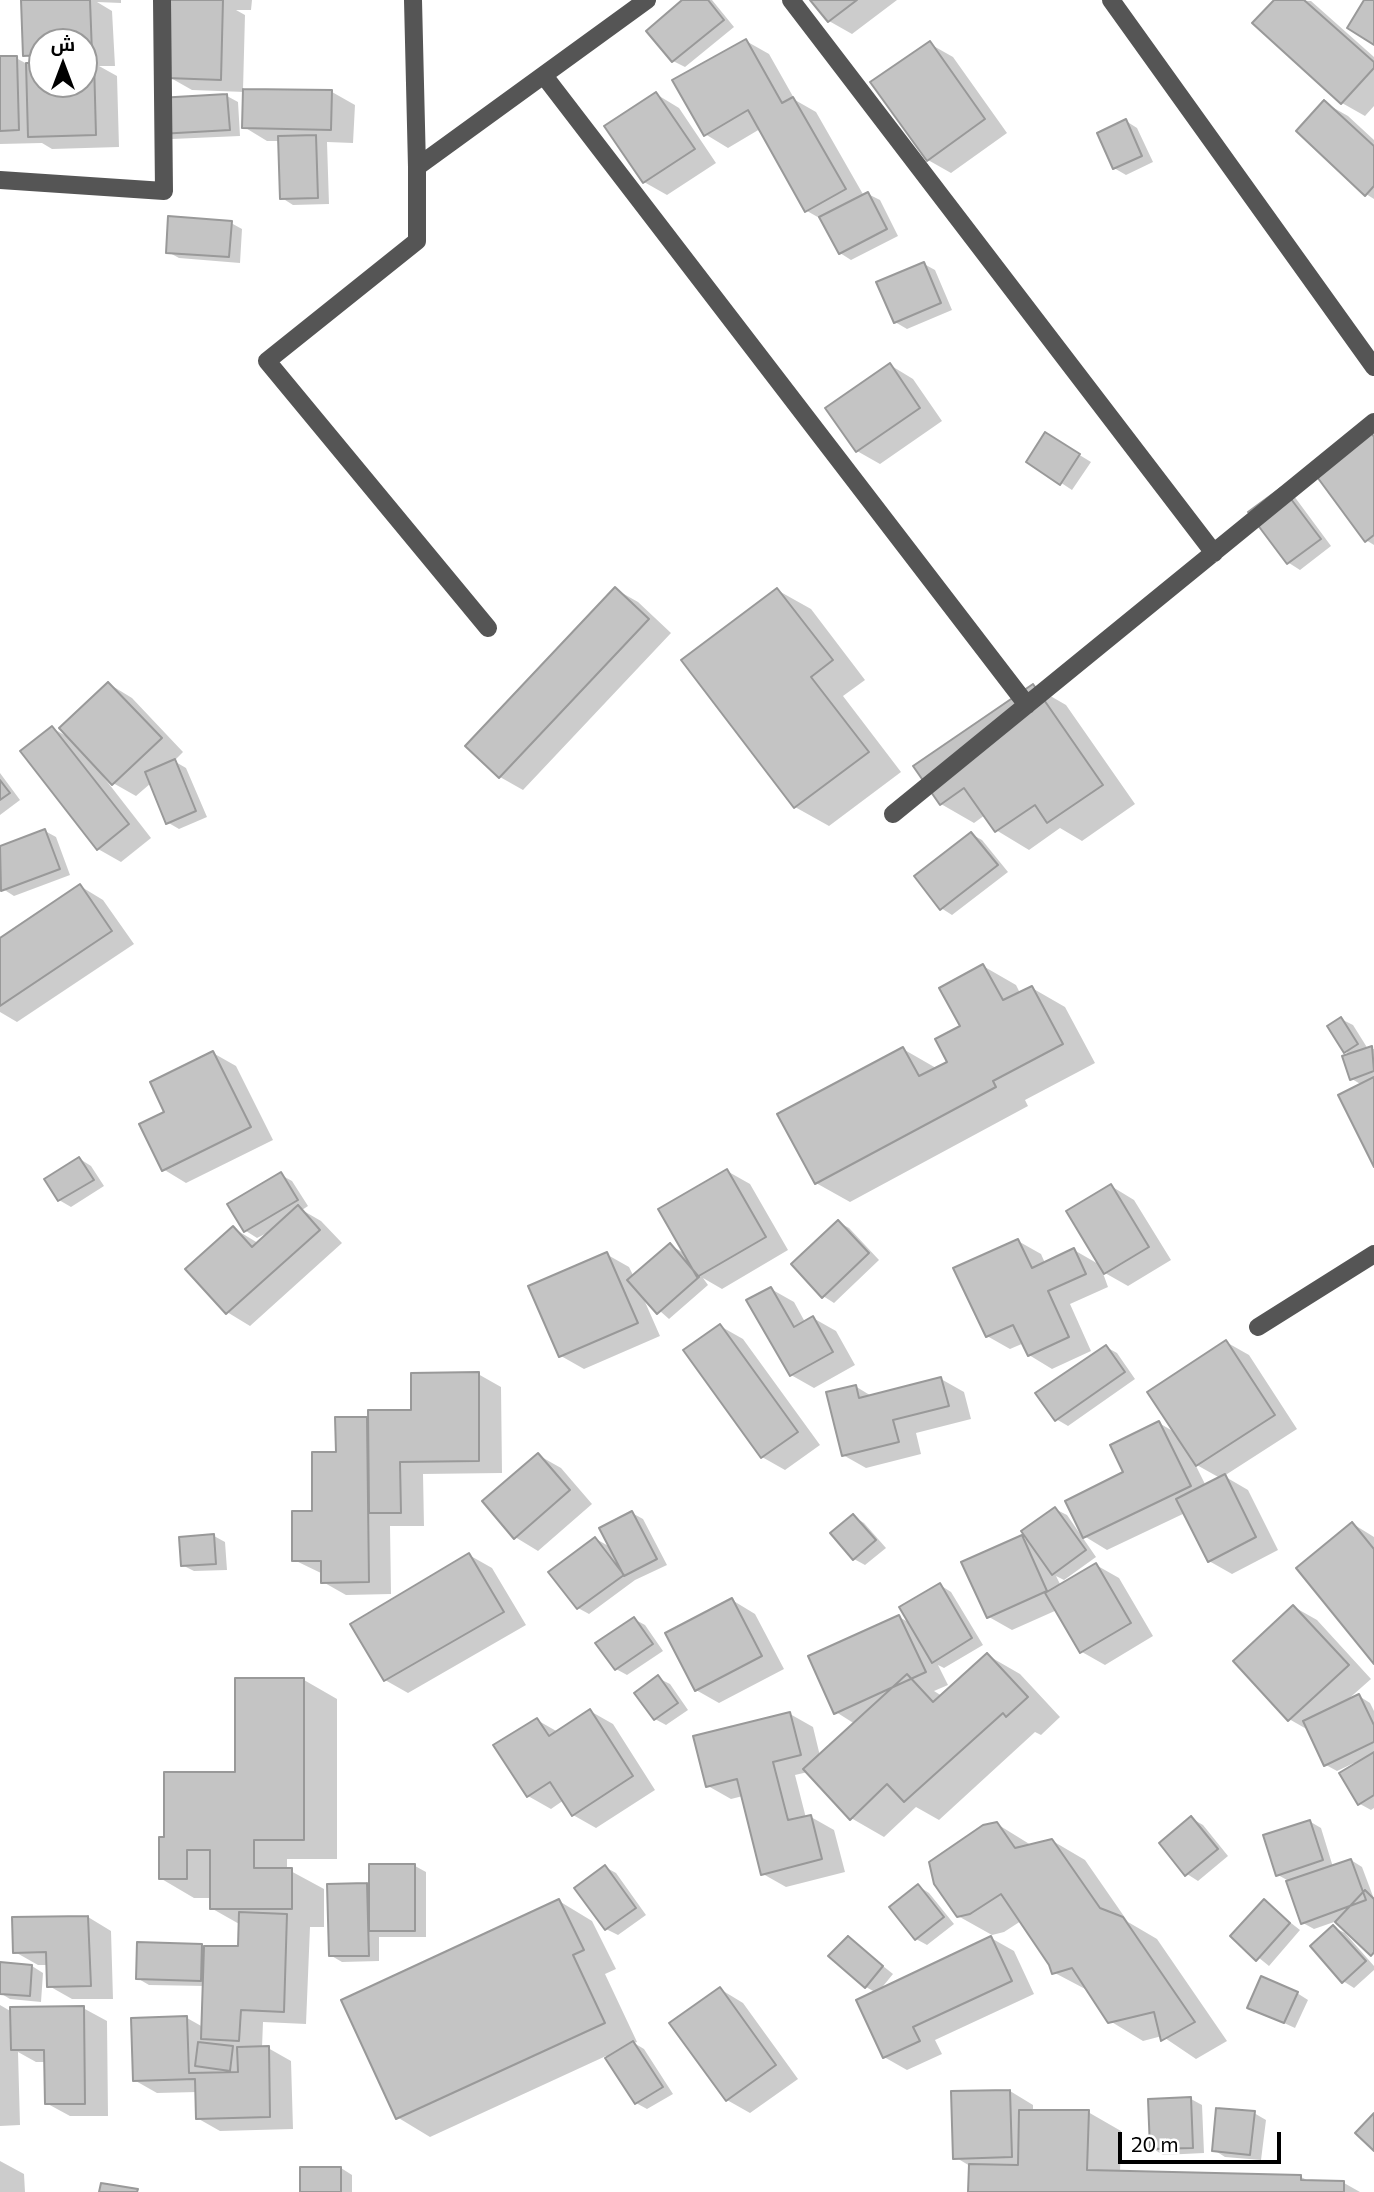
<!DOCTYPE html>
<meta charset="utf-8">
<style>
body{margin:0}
#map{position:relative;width:1374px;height:2192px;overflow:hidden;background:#fff;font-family:Commissioner,Cairo,sans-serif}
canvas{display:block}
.north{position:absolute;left:28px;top:28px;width:70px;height:70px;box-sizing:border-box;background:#fff;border:2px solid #999;border-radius:50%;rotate:0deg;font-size:19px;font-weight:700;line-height:28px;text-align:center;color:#000}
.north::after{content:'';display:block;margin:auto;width:24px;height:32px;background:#000;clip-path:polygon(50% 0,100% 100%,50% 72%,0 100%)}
.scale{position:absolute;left:1118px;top:2132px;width:163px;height:32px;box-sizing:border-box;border:4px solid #000;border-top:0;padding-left:9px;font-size:21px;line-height:24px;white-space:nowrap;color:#000;-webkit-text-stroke:5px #fff;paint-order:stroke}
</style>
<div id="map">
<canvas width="1374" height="2192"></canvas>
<div class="north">ش</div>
<div class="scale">20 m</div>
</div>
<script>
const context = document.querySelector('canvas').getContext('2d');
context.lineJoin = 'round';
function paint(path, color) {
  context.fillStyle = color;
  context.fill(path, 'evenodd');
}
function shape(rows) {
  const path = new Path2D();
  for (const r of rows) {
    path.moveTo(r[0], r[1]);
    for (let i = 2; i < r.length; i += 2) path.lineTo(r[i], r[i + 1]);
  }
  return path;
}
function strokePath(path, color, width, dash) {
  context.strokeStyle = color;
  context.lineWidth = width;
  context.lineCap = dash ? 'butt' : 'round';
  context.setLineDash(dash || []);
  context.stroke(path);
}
const shadow = shape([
 [28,0,121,0,121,3,97,2,112,11,115,66,99,66,117,76,119,147,52,149,42,143,0,144,0,58,16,58,29,65,42,65,25,55],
 [42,42,84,42,84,84,42,84],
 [171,0,252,0,251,10,236,10,245,15,243,90,332,92,355,105,353,143,327,142,329,204,293,205,282,198,280,141,267,141,244,127,245,92,192,90,169,77],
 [685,0,712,0,734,27,685,67,673,61,648,31],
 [813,0,897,0,852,34,829,21],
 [1276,0,1311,1,1374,57,1374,106,1365,116,1342,103],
 [746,41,769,54,795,100,816,112,864,196,868,194,880,200,898,236,851,260,840,253,823,220,807,211,760,129,728,148,705,134],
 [930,44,953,57,1007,133,951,173,928,160],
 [656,94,679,108,716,163,667,195,644,182],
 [227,96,238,102,240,136,172,139,161,133],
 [1325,103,1348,116,1374,140,1374,199,1366,194],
 [1126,121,1137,128,1153,162,1126,175,1114,168],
 [231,223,242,229,240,263,179,258,168,252],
 [924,264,935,270,952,310,907,329,895,322],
 [890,365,913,379,942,421,880,464,857,451],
 [1368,430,1374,434,1374,545,1366,540],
 [1045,434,1091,462,1072,490,1028,461],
 [1294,496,1331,546,1300,570,1289,563,1251,512],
 [615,589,638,602,671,633,523,790,500,777],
 [777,590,811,609,865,680,843,696,901,772,829,826,795,807],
 [109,684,132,698,183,752,174,761,186,768,207,817,179,829,167,822,151,783,136,796,113,783,104,773,102,775,151,838,121,862,98,849,52,728,68,737],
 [1033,686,1066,705,1135,804,1082,841,1060,828,1029,850,996,830,985,815,974,823,941,804],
 [0,773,20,800,0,815],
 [45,831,56,837,70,875,14,896,3,889,0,848],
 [971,834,982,840,1008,872,952,915,941,908],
 [80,886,103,900,134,944,17,1022,0,1012,0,940],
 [983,966,1016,985,1020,993,1032,988,1065,1007,1095,1063,1025,1100,1028,1106,850,1202,816,1183,903,1049,936,1068,949,1063],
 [1341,1019,1353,1025,1368,1049,1374,1049,1374,1163,1362,1085,1352,1079,1351,1055,1346,1052],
 [213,1053,236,1066,273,1140,186,1183,163,1169,167,1113],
 [80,1159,91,1166,104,1186,71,1207,59,1200],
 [727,1171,750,1184,788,1250,722,1289,703,1278,708,1285,669,1319,642,1295,660,1336,584,1369,561,1356,606,1254,629,1267,634,1277,670,1245,687,1255],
 [281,1175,292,1181,308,1206,302,1210,321,1221,342,1243,250,1326,227,1312,233,1228,258,1243,273,1230,257,1238,246,1231],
 [1111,1186,1134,1200,1171,1260,1128,1286,1105,1273],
 [838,1222,849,1228,879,1260,834,1303,823,1296],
 [1018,1241,1041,1254,1045,1263,1074,1250,1100,1265,1108,1287,1070,1304,1091,1351,1052,1369,1029,1355,1024,1343,1010,1349,987,1336],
 [771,1289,794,1302,805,1322,813,1318,836,1331,855,1365,814,1388,791,1375],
 [720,1326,743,1339,820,1445,785,1470,762,1457],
 [1226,1342,1249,1355,1297,1429,1224,1476,1248,1490,1278,1550,1232,1574,1209,1561,1185,1513,1107,1550,1084,1536,1159,1423,1176,1433],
 [1195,1464,1220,1478,1206,1486],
 [1106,1347,1117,1353,1135,1379,1068,1426,1056,1419],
 [478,1374,501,1387,502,1473,423,1474,424,1526,390,1526,391,1594,346,1595,323,1582,323,1574,294,1560,338,1453,337,1419,370,1419,413,1412],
 [941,1379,964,1392,971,1419,916,1433,921,1454,866,1468,843,1455,855,1386,873,1397],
 [538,1455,561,1468,592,1504,538,1551,515,1537],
 [1055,1509,1067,1515,1096,1557,1064,1580,1056,1576,1061,1586,1096,1565,1119,1578,1153,1636,1105,1665,1082,1652,1057,1610,1012,1630,989,1617,1022,1537,1030,1542],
 [632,1513,643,1519,667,1565,635,1580,589,1614,578,1608,596,1539,612,1548],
 [853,1516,864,1523,886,1548,865,1565,854,1559],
 [1353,1524,1374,1537,1374,1661],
 [214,1536,225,1542,227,1570,194,1571,182,1565],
 [469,1555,492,1568,526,1625,408,1693,385,1680],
 [940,1585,951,1592,983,1645,944,1668,938,1665,948,1685,934,1691,942,1696,987,1655,1020,1674,1060,1717,1041,1735,1035,1732,939,1820,916,1807,884,1837,851,1818,808,1772,795,1775,806,1818,811,1817,834,1830,845,1872,786,1887,763,1874,743,1796,731,1799,708,1786,790,1714,813,1727,820,1756,855,1724,836,1712,899,1617,910,1623],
 [732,1600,755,1614,784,1669,719,1703,696,1690],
 [1294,1607,1317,1620,1371,1679,1345,1702,1359,1696,1370,1703,1374,1711,1374,1808,1371,1810,1360,1804,1354,1763,1337,1771,1326,1765,1310,1731,1289,1719],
 [634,1619,645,1625,663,1651,627,1675,616,1669],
 [658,1678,670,1684,688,1710,666,1725,655,1719],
 [304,1680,337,1699,337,1859,287,1859,287,1869,324,1889,324,1927,310,1927,306,2024,263,2022,262,2048,268,2048,291,2061,293,2129,220,2131,197,2118,197,2092,157,2093,134,2080,187,2018,203,2027,205,1986,149,1985,137,1978,202,1945,240,1948,241,1925,211,1908,211,1898,194,1898,160,1878,166,1839,236,1773],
 [590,1711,613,1724,655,1790,596,1828,573,1815,564,1800,551,1809,528,1796,537,1720,558,1732],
 [1191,1818,1203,1825,1228,1856,1198,1881,1187,1874],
 [1309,1821,1321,1828,1333,1867,1351,1860,1362,1867,1374,1899,1374,1955,1337,1921,1314,1929,1303,1923,1287,1880,1278,1875],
 [997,1824,1031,1845,1051,1840,1085,1860,1128,1922,1157,1939,1227,2041,1196,2059,1162,2036,1143,2041,1110,2021,1089,1991,1053,1972,1021,1921,1004,1932,992,1935,958,1916],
 [415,1866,426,1872,426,1937,379,1937,379,1961,342,1962,330,1955,367,1885,371,1887],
 [605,1867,616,1873,646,1915,618,1935,606,1929],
 [918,1886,929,1893,954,1924,927,1945,916,1939],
 [559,1901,592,1921,616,1969,605,1974,637,2042,634,2043,644,2049,673,2094,647,2109,636,2103,606,2056,430,2137,397,2117],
 [1264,1902,1300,1930,1269,1966,1232,1936],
 [88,1917,111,1931,113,1999,72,1999,49,1986,48,1965,38,1965,15,1952],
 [1333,1927,1345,1933,1374,1966,1374,1970,1354,1988,1343,1981],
 [848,1938,893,1974,879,1991,991,1938,1014,1951,1034,1994,935,2040,942,2054,907,2070,884,2057,875,1992,866,1987],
 [32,1966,43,1973,41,2002,10,1999,0,1993,0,1971],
 [720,1989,743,2003,798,2079,750,2113,727,2100],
 [1297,1993,1308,2000,1295,2028,1249,2007],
 [0,2005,12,2012,83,2008,107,2021,108,2116,70,2116,46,2103,46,2062,36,2062,18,2052,20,2125,0,2126],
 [1010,2091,1033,2105,1033,2112,1088,2112,1121,2131,1120,2173,1301,2177,1311,2182,1344,2183,1360,2192,970,2192,970,2166,955,2157],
 [1191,2099,1202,2105,1204,2153,1163,2155,1152,2148],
 [1254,2113,1266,2120,1261,2160,1225,2157,1214,2150],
 [0,2161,24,2174,25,2192,0,2192],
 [341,2168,352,2175,352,2192,302,2192]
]);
const building = shape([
 [21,0,90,0,92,53,84,54,84,42,42,42,42,55,23,56,21,0],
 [170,0,223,0,221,80,167,78,170,0],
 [682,0,708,0,724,20,672,62,646,31,682,0],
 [810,0,857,0,828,22,810,0],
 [1274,0,1304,0,1374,62,1374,68,1341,104,1252,23,1274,0],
 [1364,0,1374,0,1374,45,1347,28,1364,0],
 [746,39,782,103,793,97,846,189,805,212,748,110,704,136,672,80,746,39],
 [930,41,985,119,927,161,870,82,930,41],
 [0,56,17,56,19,130,0,131,0,56],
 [94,61,96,135,28,137,26,63,42,63,42,84,84,84,84,62,94,61],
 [243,89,332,90,331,130,242,128,243,89],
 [656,92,695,149,643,183,604,126,656,92],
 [227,94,230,130,159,134,158,98,227,94],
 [1324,100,1374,146,1374,186,1365,196,1296,131,1324,100],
 [1126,119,1142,156,1113,169,1097,133,1126,119],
 [316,135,318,198,280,199,278,136,316,135],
 [868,192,887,229,839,254,819,217,868,192],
 [168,216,232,221,229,257,166,253,168,216],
 [924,262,941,303,894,323,876,282,924,262],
 [890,363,920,408,856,452,825,408,890,363],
 [1368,428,1374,437,1374,535,1365,542,1312,470,1368,428],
 [1045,432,1080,454,1060,485,1026,462,1045,432],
 [1282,487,1321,539,1287,564,1248,512,1282,487],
 [615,587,649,619,499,778,465,746,615,587],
 [777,588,833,660,811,677,869,752,794,808,681,660,777,588],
 [108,682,162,738,112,785,59,728,108,682],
 [1033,684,1103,785,1047,823,1035,805,995,832,964,788,940,805,913,766,1033,684],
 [52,726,129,824,97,850,20,751,52,726],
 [175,759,196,811,166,824,145,772,175,759],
 [0,780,10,793,0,800,0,780],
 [45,829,60,869,1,891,0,846,45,829],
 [971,832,998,865,940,910,914,876,971,832],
 [80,884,112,931,0,1006,0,938,80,884],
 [983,964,1003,1000,1032,986,1063,1044,993,1081,996,1087,815,1184,777,1114,903,1047,919,1076,947,1062,935,1039,960,1026,939,988,983,964],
 [1341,1017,1358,1044,1344,1053,1327,1026,1341,1017],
 [1372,1046,1374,1071,1350,1080,1342,1056,1372,1046],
 [213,1051,251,1127,162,1171,139,1124,164,1112,150,1082,213,1051],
 [1374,1077,1374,1167,1338,1095,1374,1077],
 [79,1157,94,1180,58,1201,44,1179,79,1157],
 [727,1169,766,1237,697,1277,658,1209,727,1169],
 [281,1172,298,1200,244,1232,227,1204,281,1172],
 [1111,1184,1149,1247,1104,1274,1066,1211,1111,1184],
 [298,1205,320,1230,226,1314,185,1269,233,1226,252,1247,298,1205],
 [838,1220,869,1253,822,1298,791,1264,838,1220],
 [1018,1239,1032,1268,1074,1248,1086,1274,1048,1291,1069,1337,1028,1356,1013,1325,986,1337,953,1268,1018,1239],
 [670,1243,699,1277,657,1314,627,1280,670,1243],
 [607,1252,638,1323,559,1357,528,1286,607,1252],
 [771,1287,794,1327,813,1316,833,1352,790,1376,746,1300,771,1287],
 [720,1324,798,1432,761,1458,683,1350,720,1324],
 [1226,1340,1275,1415,1196,1466,1147,1392,1226,1340],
 [1106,1345,1125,1372,1055,1421,1035,1393,1106,1345],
 [479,1372,479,1461,400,1462,401,1513,369,1513,368,1410,411,1410,411,1373,479,1372],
 [941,1377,949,1406,893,1420,899,1442,842,1456,826,1392,856,1385,859,1398,941,1377],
 [335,1417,367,1417,369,1582,321,1583,321,1561,292,1561,292,1511,312,1511,312,1452,336,1452,335,1417],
 [1159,1421,1191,1486,1083,1538,1065,1501,1123,1472,1110,1445,1159,1421],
 [538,1453,570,1490,514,1539,482,1501,538,1453],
 [1225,1474,1256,1537,1208,1562,1176,1499,1225,1474],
 [1055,1507,1086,1550,1052,1575,1021,1531,1055,1507],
 [632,1511,657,1559,624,1576,599,1528,632,1511],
 [853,1514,876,1540,853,1560,830,1533,853,1514],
 [1352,1522,1374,1549,1374,1664,1296,1568,1352,1522],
 [214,1534,216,1564,181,1566,179,1537,214,1534],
 [1022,1535,1047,1591,987,1618,961,1562,1022,1535],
 [595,1537,624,1575,577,1609,548,1572,595,1537],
 [469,1553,504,1612,384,1681,350,1624,469,1553],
 [1096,1563,1131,1623,1080,1653,1045,1593,1096,1563],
 [940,1583,972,1638,932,1663,899,1607,940,1583],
 [732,1598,762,1656,695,1691,665,1633,732,1598],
 [1293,1605,1349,1665,1288,1721,1233,1661,1293,1605],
 [899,1615,926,1672,834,1714,808,1656,899,1615],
 [634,1617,653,1644,615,1670,595,1643,634,1617],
 [987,1653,1028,1697,1006,1717,1003,1713,904,1802,887,1784,850,1820,803,1769,907,1674,933,1702,987,1653],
 [658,1675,678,1703,654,1720,634,1693,658,1675],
 [235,1678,304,1678,304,1840,254,1840,254,1868,292,1868,292,1909,210,1909,210,1850,187,1850,187,1879,159,1879,159,1837,164,1837,164,1772,235,1772,235,1678],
 [1359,1694,1374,1725,1374,1742,1324,1766,1303,1721,1359,1694],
 [590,1709,633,1776,572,1816,550,1782,527,1797,493,1745,537,1718,549,1736,590,1709],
 [790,1712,801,1755,773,1762,788,1820,811,1815,822,1859,761,1875,737,1779,706,1787,693,1736,790,1712],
 [1374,1752,1374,1795,1358,1805,1339,1773,1374,1752],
 [1191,1816,1218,1849,1185,1876,1159,1843,1191,1816],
 [1310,1820,1323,1860,1276,1876,1263,1835,1310,1820],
 [997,1822,1015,1848,1052,1839,1100,1908,1123,1917,1195,2022,1161,2041,1154,2012,1108,2023,1072,1968,1052,1974,1049,1965,1001,1894,970,1914,957,1917,934,1884,929,1862,983,1825,997,1822],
 [1351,1859,1366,1900,1301,1924,1286,1881,1351,1859],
 [369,1864,415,1864,415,1931,369,1931,369,1864],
 [605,1865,636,1908,605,1930,574,1888,605,1865],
 [367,1883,369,1956,329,1956,327,1884,367,1883],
 [918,1884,944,1917,915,1940,889,1907,918,1884],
 [1365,1890,1374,1899,1374,1952,1371,1956,1335,1922,1365,1890],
 [559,1899,584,1950,573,1955,605,2023,396,2119,341,2000,559,1899],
 [1264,1899,1290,1923,1256,1961,1230,1936,1264,1899],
 [239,1912,287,1914,284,2012,241,2010,239,2041,201,2039,204,1946,238,1946,239,1912],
 [88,1916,91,1986,47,1987,46,1952,13,1953,12,1917,88,1916],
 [1333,1925,1366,1961,1342,1983,1310,1946,1333,1925],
 [848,1936,883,1966,865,1988,828,1956,848,1936],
 [991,1936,1012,1981,913,2027,920,2041,883,2058,856,2000,991,1936],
 [137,1942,202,1944,201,1981,136,1979,137,1942],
 [0,1962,32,1965,30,1996,0,1994,0,1962],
 [1261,1976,1298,1992,1284,2023,1247,2008,1261,1976],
 [720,1987,776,2065,726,2101,669,2023,720,1987],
 [84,2006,85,2104,45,2104,44,2050,11,2050,10,2007,84,2006],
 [187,2016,189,2073,238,2072,237,2047,269,2046,270,2117,196,2119,195,2079,133,2081,131,2018,187,2016],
 [633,2041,663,2087,635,2104,605,2058,633,2041],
 [198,2042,233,2046,230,2071,195,2066,198,2042],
 [1010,2090,1012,2157,953,2159,951,2091,1010,2090],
 [1191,2097,1193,2148,1150,2149,1148,2099,1191,2097],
 [1216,2108,1255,2111,1250,2155,1212,2151,1216,2108],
 [1019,2110,1089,2110,1087,2170,1301,2175,1301,2180,1344,2181,1344,2192,968,2192,969,2164,1018,2165,1019,2110],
 [1374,2113,1374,2151,1355,2133,1374,2113],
 [300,2167,341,2167,341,2192,300,2192,300,2167],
 [101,2183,138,2189,137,2192,99,2192,101,2183]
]);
const minor = shape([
 [413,0,417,167],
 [791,0,1214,553],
 [1111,0,1374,367],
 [545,77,1027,705],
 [0,180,164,191,162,0],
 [488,628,267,361,417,241,417,167,647,0],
 [893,814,1374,422],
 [1258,1327,1374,1254]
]);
paint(shadow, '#0003');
paint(building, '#c4c4c4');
strokePath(building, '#999', 2);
strokePath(minor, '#555', 18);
</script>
